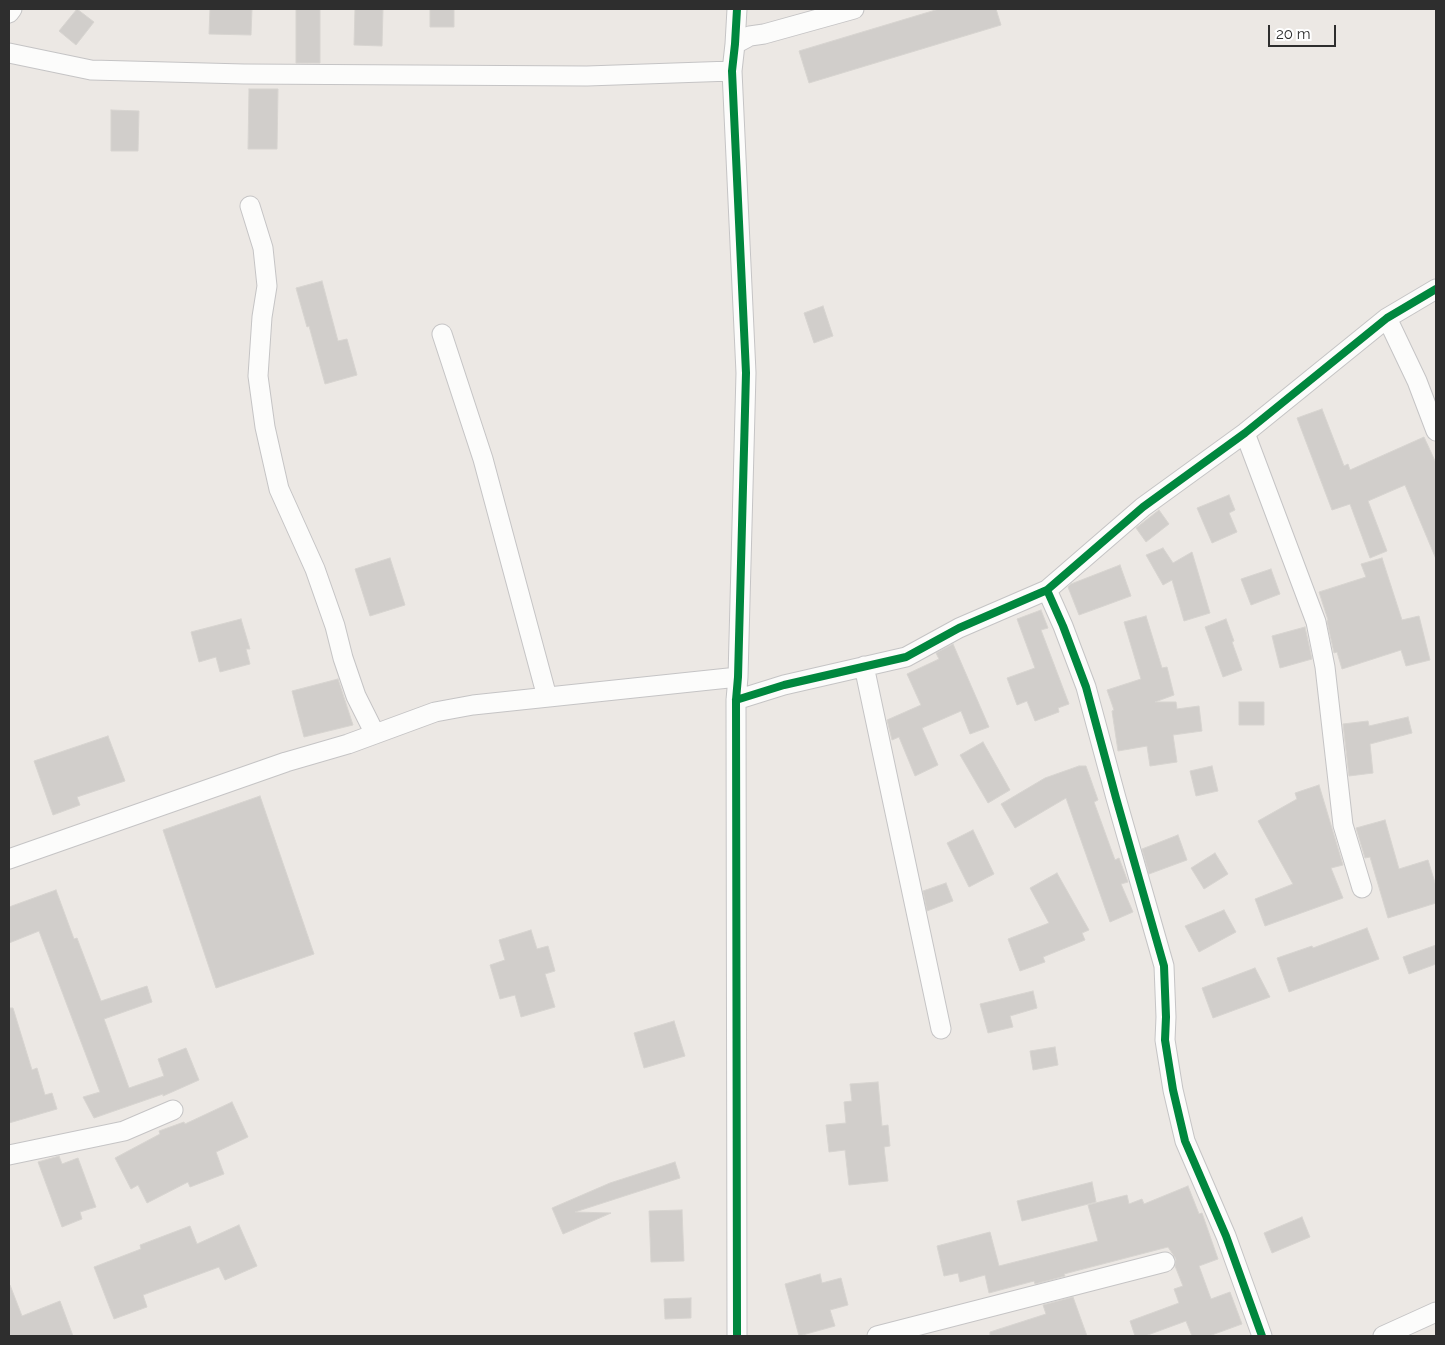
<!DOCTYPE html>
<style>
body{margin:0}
#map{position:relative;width:1445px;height:1345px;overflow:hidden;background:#ece8e4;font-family:Raleway,sans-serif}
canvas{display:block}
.frame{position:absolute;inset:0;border:10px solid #2e2e2e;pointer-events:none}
.scale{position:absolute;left:1268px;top:25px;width:68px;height:22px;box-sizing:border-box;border:2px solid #2e2e2e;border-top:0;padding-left:6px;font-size:15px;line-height:18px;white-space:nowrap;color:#2e2e2e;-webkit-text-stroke:4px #fff;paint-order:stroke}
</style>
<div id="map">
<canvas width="1445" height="1345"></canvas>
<div class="frame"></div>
<div class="scale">20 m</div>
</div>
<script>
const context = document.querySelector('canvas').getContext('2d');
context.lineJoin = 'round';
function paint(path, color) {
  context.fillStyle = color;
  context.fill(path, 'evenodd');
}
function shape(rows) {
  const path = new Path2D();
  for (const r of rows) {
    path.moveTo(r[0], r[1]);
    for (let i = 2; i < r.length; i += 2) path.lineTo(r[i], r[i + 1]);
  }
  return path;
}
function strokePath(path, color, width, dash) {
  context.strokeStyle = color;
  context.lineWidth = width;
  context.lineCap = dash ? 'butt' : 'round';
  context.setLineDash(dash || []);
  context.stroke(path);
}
const building = shape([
 [77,9,94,22,76,45,59,31,77,9],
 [210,9,252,9,251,35,209,34,210,9],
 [296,9,320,9,320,63,296,63,296,9],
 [355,9,383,9,382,46,354,45,355,9],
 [430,9,454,9,454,27,430,27,430,9],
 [939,9,996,9,1001,25,809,83,799,51,939,9],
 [249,89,278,89,277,149,248,149,249,89],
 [111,110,139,111,138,151,111,151,111,110],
 [322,281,338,341,347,339,357,375,325,384,309,326,307,327,296,288,322,281],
 [823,306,833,336,814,343,804,313,823,306],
 [1322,409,1344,466,1348,464,1350,470,1424,437,1436,463,1436,559,1405,485,1368,501,1387,551,1370,558,1350,504,1332,510,1297,418,1322,409],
 [1229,495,1235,510,1229,513,1237,532,1212,543,1197,508,1229,495],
 [1159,510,1169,524,1146,542,1136,528,1159,510],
 [1163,548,1173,563,1192,552,1210,613,1184,621,1172,580,1163,585,1146,555,1163,548],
 [390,558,405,605,370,616,355,569,390,558],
 [1382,558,1402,620,1419,616,1430,660,1406,666,1401,650,1342,669,1337,652,1334,653,1327,621,1328,620,1319,592,1366,577,1361,564,1382,558],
 [1120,565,1131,596,1079,615,1068,587,1071,584,1120,565],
 [1271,569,1280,594,1251,605,1241,579,1271,569],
 [1041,610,1048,628,1041,630,1069,704,1058,708,1059,712,1035,721,1027,701,1017,705,1007,678,1035,668,1017,619,1041,610],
 [1146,616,1162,668,1167,667,1174,695,1155,702,1176,702,1177,709,1199,706,1202,731,1173,735,1177,762,1150,766,1147,746,1118,751,1112,711,1114,710,1107,690,1141,679,1124,622,1146,616],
 [241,619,250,649,246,649,250,664,220,672,216,657,199,662,191,632,241,619],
 [1226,619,1234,641,1232,642,1242,670,1223,677,1205,627,1226,619],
 [1305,627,1312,659,1280,668,1272,636,1305,627],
 [953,644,989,727,970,734,961,711,922,728,938,765,915,776,899,737,892,740,887,720,921,705,907,674,939,659,936,653,953,644],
 [338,679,353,725,304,737,292,691,338,679],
 [1239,702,1264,702,1264,725,1239,725,1239,702],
 [1408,717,1412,733,1370,744,1373,773,1349,776,1343,724,1368,721,1369,726,1408,717],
 [108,736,125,781,77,797,80,805,53,815,34,761,108,736],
 [983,742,1010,790,988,803,960,755,983,742],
 [1079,766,1086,766,1098,800,1094,802,1115,860,1119,858,1128,882,1121,884,1133,912,1110,922,1066,798,1015,828,1001,804,1045,778,1079,766],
 [1212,766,1218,791,1196,796,1190,771,1212,766],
 [1319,785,1343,865,1331,868,1343,898,1265,926,1255,899,1293,884,1258,821,1297,799,1295,793,1319,785],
 [260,796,314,954,216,988,163,830,260,796],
 [1385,820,1399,869,1428,860,1436,886,1436,903,1388,918,1370,857,1365,858,1356,828,1385,820],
 [973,830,994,874,969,887,947,843,973,830],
 [1178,835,1187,860,1149,874,1142,849,1178,835],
 [1215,853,1228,874,1204,889,1191,868,1215,853],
 [1057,873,1089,930,1082,933,1085,940,1043,957,1045,962,1020,971,1008,939,1049,923,1030,888,1057,873],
 [946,883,953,901,927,911,923,891,946,883],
 [56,890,74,939,77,938,101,1001,147,986,152,1002,104,1019,129,1088,164,1076,158,1059,186,1048,199,1080,163,1096,163,1094,94,1118,83,1097,100,1092,39,931,9,943,9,907,56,890],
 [1224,910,1236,932,1199,952,1185,926,1224,910],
 [1367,928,1379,959,1289,992,1277,958,1312,946,1313,948,1367,928],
 [531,930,537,949,548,946,555,971,545,974,555,1007,521,1017,515,995,500,999,490,965,505,960,499,940,531,930],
 [1436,945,1436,964,1409,974,1403,957,1436,945],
 [1255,968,1270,997,1213,1018,1202,988,1255,968],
 [1033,991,1037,1008,1010,1016,1013,1027,988,1033,980,1004,1033,991],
 [9,1008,13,1008,32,1070,37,1068,45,1095,52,1093,57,1109,9,1123,9,1008],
 [674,1021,685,1056,644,1068,634,1033,674,1021],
 [1055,1047,1058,1065,1033,1070,1030,1051,1055,1047],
 [878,1082,882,1126,888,1125,890,1146,884,1147,888,1181,849,1185,845,1150,829,1152,826,1125,846,1123,844,1102,852,1101,850,1084,878,1082],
 [232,1102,248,1137,216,1152,224,1174,190,1187,188,1182,147,1203,138,1185,131,1189,115,1158,160,1134,159,1131,184,1122,185,1124,232,1102],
 [59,1156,62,1164,78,1158,96,1207,80,1212,82,1219,62,1227,38,1162,59,1156],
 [675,1162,680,1178,575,1212,611,1213,563,1234,552,1208,610,1183,675,1162],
 [1092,1182,1096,1202,1022,1221,1017,1201,1092,1182],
 [1188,1186,1199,1214,1202,1213,1218,1259,1199,1266,1211,1299,1230,1292,1242,1324,1209,1336,1192,1336,1186,1321,1145,1336,1135,1336,1130,1321,1179,1303,1174,1289,1183,1286,1175,1266,1176,1259,1168,1247,1064,1274,1065,1276,1035,1284,1034,1281,989,1293,985,1275,960,1282,958,1273,944,1276,937,1246,990,1232,999,1266,1098,1241,1088,1205,1127,1195,1129,1204,1142,1199,1144,1204,1188,1186],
 [682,1210,684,1261,651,1262,649,1211,682,1210],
 [1302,1217,1310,1237,1272,1253,1264,1233,1302,1217],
 [239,1225,257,1266,225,1280,219,1267,143,1295,147,1307,114,1319,94,1267,141,1249,140,1245,190,1226,197,1244,239,1225],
 [820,1274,822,1283,841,1278,848,1305,830,1310,835,1326,799,1336,785,1284,820,1274],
 [9,1285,10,1285,22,1316,60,1301,73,1336,9,1336,9,1285],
 [1073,1297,1087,1336,990,1336,990,1332,1046,1314,1043,1305,1073,1297],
 [691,1298,691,1318,665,1319,664,1299,691,1298]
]);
const minor = shape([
 [737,9,735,44,732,71,746,373,738,677,736,700,737,1336],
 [9,13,12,9],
 [735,44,750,36,764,34,854,9],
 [9,53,91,70,244,74,587,76,732,71],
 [250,206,263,248,267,286,262,317,258,376,265,427,279,489,315,569,335,626,343,658,356,696,375,734],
 [1387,318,1417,381,1436,431],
 [442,334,483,459,547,697],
 [1245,433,1316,622,1325,667,1343,825,1362,888],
 [1047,590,1063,626,1086,687,1116,798,1164,966,1166,1017,1165,1040,1173,1090,1185,1141,1226,1236,1262,1336],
 [864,666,941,1029],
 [736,700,784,685,906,657,959,628,1047,590,1143,507,1245,433,1387,318,1436,289],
 [9,859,286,762,348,744,435,712,473,705,738,677],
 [9,1155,124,1131,173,1110],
 [877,1336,1165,1262],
 [1383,1336,1436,1312]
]);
const cycleway = shape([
 [737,9,735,44,732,71,746,373,738,677,736,700,737,1336],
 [1047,590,1063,626,1086,687,1116,798,1164,966,1166,1017,1165,1040,1173,1090,1185,1141,1226,1236,1262,1336],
 [736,700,784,685,906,657,959,628,1047,590,1143,507,1245,433,1387,318,1436,289]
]);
paint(building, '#d1cecb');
strokePath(building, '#d7d4d0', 1);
strokePath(minor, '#c5c4c5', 21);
strokePath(minor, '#fcfcfb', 19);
strokePath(cycleway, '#00873e', 8);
</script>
